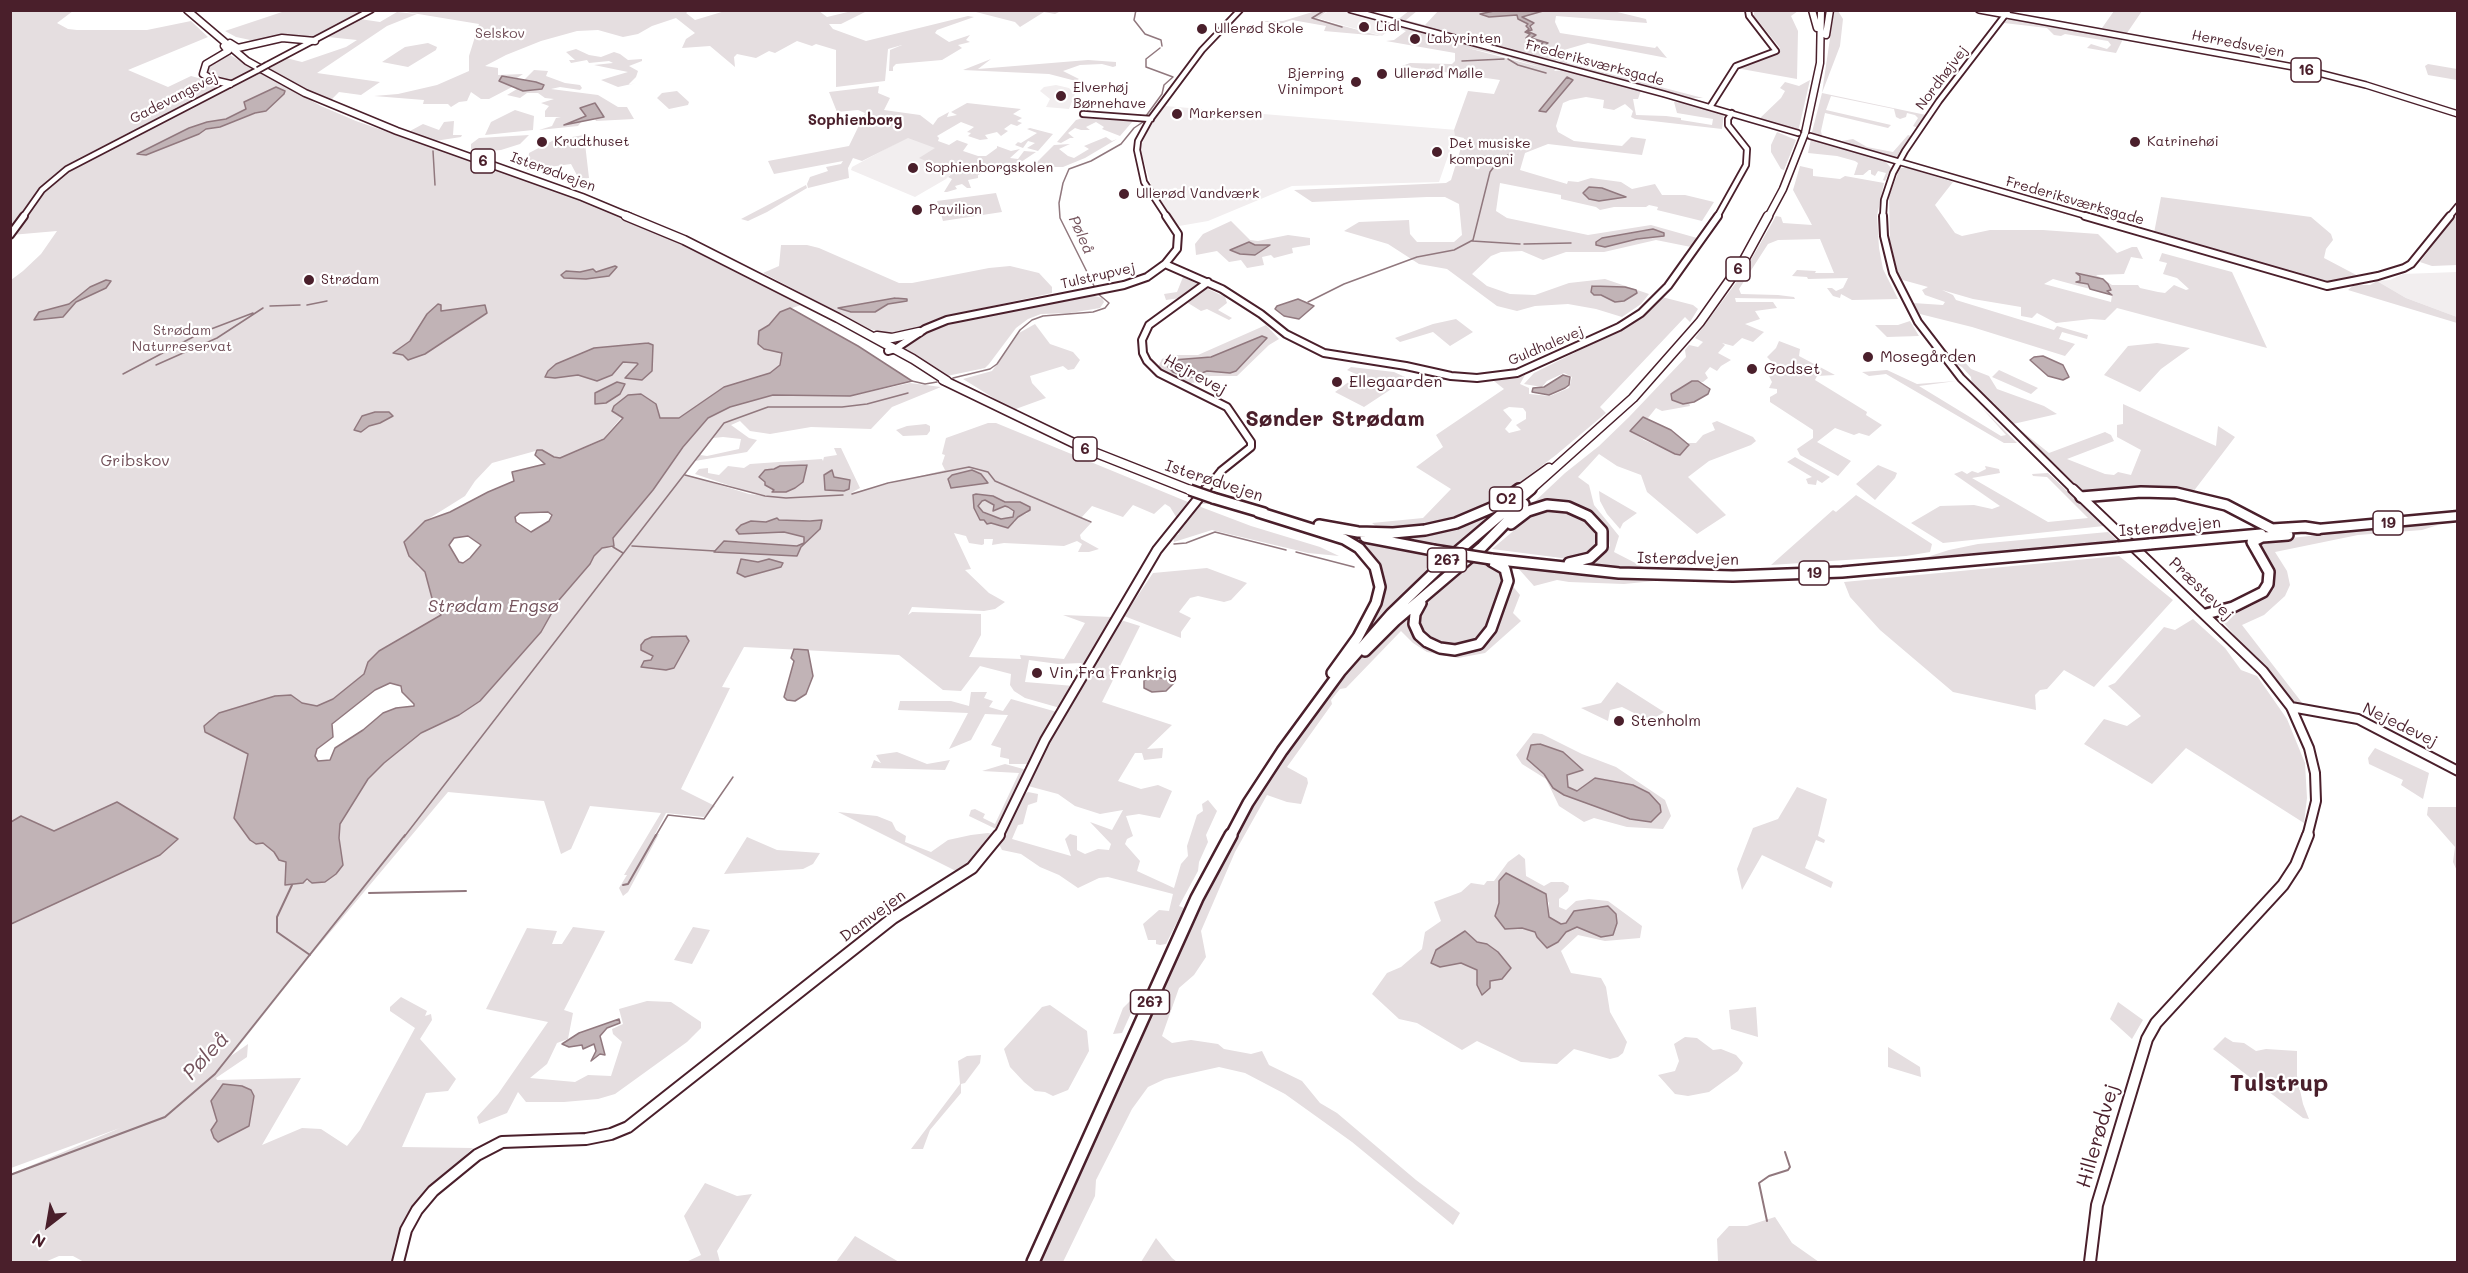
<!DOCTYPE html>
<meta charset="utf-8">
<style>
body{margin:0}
#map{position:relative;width:2468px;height:1273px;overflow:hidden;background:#fff;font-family:Mali,sans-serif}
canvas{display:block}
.frame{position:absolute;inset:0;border:12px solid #4a1f2b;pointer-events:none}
.north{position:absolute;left:18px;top:1195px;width:60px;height:60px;-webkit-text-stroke:4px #fff;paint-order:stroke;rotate:211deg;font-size:16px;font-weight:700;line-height:24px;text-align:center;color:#4a1f2b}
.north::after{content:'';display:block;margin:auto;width:21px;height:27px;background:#4a1f2b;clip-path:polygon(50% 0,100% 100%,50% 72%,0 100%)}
</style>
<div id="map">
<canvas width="2468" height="1273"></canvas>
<div class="frame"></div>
<div class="north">N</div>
</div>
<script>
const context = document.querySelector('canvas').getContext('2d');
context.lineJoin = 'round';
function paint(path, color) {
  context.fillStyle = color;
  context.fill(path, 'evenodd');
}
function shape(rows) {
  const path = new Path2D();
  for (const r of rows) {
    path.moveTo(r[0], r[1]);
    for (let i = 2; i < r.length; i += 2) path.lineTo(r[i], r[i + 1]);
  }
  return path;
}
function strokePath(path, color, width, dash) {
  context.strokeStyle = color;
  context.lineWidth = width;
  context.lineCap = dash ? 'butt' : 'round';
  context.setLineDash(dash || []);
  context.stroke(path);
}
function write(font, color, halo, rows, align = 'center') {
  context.font = font + ' Mali,sans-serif';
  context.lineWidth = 4.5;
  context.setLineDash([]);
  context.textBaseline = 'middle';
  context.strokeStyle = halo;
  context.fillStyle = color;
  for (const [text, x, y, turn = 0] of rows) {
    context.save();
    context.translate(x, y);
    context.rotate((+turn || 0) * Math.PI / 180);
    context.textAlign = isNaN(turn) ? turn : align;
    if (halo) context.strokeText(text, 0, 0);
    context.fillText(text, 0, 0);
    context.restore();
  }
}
const built = shape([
 [1329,11,1342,11,1396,25,1382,36,1317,18],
 [1056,85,1069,88,1075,94,1069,109,1046,107,1050,99,1040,91,1044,87],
 [1165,106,1239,112,1457,130,1439,182,1292,186,1208,221,1179,226,1153,191,1140,149,1147,130],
 [908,137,937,148,975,169,952,173,946,179,915,197,851,170,852,167],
 [2457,272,2457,317,2406,298,2377,281,2390,280,2403,274]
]);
const green = shape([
 [690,10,686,13,695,20,725,11,819,11,827,17,852,11,867,11,841,24,829,24,833,29,866,41,968,16,974,17,937,30,935,33,949,42,970,35,966,40,970,42,958,45,962,48,942,60,896,64,893,67,893,71,889,71,890,50,902,45,888,49,885,81,836,87,836,50,816,44,812,46,797,41,775,53,769,51,756,58,737,54,734,57,735,67,710,46,682,48,686,39,695,33,676,18,652,26,638,34,623,37,598,30,577,31,541,41,506,55,485,66,498,68,498,75,523,74,517,78,502,76,500,81,512,87,489,99,481,99,471,92,467,101,459,102,451,107,448,104,423,104,424,100,374,96,398,94,437,85,469,71,469,56,479,24,400,11],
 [1319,10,1327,11,1317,19,1381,36,1324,31,1326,26,1292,20,1280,24,1261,21,1283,21],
 [1410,10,1417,11,1406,20,1425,25,1439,10,1609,10,1646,19,1647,23,1556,16,1555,22,1560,33,1655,48,1657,46,1667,58,1588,43,1564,50,1558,55,1568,63,1703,98,1687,98,1558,64,1560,61,1556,60,1555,63,1396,21],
 [11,11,73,11,57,23,68,29,77,30,147,30,191,21,208,37,128,70,168,87,191,76,231,87,259,72,321,106,356,121,577,198,652,229,693,247,801,305,780,312,769,325,759,331,764,349,783,353,780,365,770,373,724,387,679,418,660,418,656,404,641,394,604,438,560,458,554,457,539,450,492,463,475,481,465,496,425,521,404,542,418,567,425,572,433,602,441,615,438,619,368,662,364,674,333,699,317,706,302,703,291,695,275,696,251,704,205,732,248,754,234,818,286,861,285,885,303,883,343,865,339,838,340,824,368,779,384,763,421,733,459,715,480,701,541,632,559,600,590,564,593,556,602,548,612,548,612,538,653,490,696,430,708,418,724,409,773,395,850,396,910,383,941,387,892,407,871,429,811,427,770,434,750,431,740,421,731,425,749,438,757,440,747,452,695,461,684,474,749,494,773,497,743,490,695,474,699,469,708,468,708,473,719,475,728,466,744,468,750,464,822,459,823,461,824,457,837,455,834,448,841,448,860,488,851,493,945,470,942,464,945,455,942,454,946,438,988,423,996,423,1188,502,1188,508,1178,520,1170,507,1165,504,1154,514,1133,505,1123,517,1092,506,1081,518,1091,523,1080,535,1081,539,1099,549,1089,552,1078,552,1082,544,1077,541,1064,546,1004,543,992,545,993,539,984,539,984,544,982,545,969,543,966,536,954,533,971,569,965,570,989,593,1005,602,995,609,984,611,912,607,908,615,912,612,981,614,981,635,969,657,1021,659,1020,655,1064,659,1085,623,1063,615,1112,617,1114,621,1081,677,1075,670,1082,663,1058,664,1029,660,1025,682,1074,686,1060,708,1025,698,1014,691,1010,685,1011,674,980,666,961,691,943,690,899,655,744,647,722,687,730,688,681,789,715,806,704,817,666,813,655,834,659,834,628,892,623,896,619,888,627,875,624,875,661,813,590,806,571,849,561,854,544,801,448,792,311,955,231,1056,248,1044,247,1057,216,1078,217,1080,301,1078,262,1145,302,1128,321,1129,347,1146,360,1130,415,1028,390,1011,390,1007,401,997,427,1011,425,1016,431,1014,432,1020,420,1039,456,1079,448,1091,426,1093,402,1147,473,1148,428,1192,409,1214,395,1243,392,1262,84,1262,73,1256,59,1256,45,1262,11,1262,11,1174,120,1128,11,1168,11,924,160,855,117,802,54,831,22,816,11,822,11,280,23,271,41,254,57,231,11,235],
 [276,87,259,112,215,128,206,129,176,143,138,154,189,128,207,122,226,120,246,109,245,102],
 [723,437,741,439,739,449,707,456,700,455,713,438],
 [993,496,1005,502,1028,513,1018,517,1014,523,991,523,980,520,974,508,975,501],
 [779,520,822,520,820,529,801,547,797,556,731,553,737,541,797,546,804,543,804,537,784,532,739,534,751,521,766,522],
 [285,11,364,11,315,38,255,41,236,37,225,31],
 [972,11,1061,11,1055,14,1044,12,1020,27,1015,22],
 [1754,11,1798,11,1791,16,1798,31,1797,79,1736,68,1780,53,1780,48,1754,16],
 [1834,11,1838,11,1843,19,1840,46,1822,93,1926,115,1918,128,1913,126,1918,118,1915,115,1907,113,1906,117,1900,119,1896,117,1894,109,1831,96,1826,110,1891,125,1888,128,1825,113,1821,131,1822,136,1842,141,1853,139,1867,147,1893,152,1908,135,1911,136,1897,158,1811,136,1822,93],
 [2114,11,2114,10,2142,11,2127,33,2102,28],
 [397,12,417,14,387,26,317,73,380,82,361,95,339,92,329,102,266,68,286,58,302,62,346,47,357,40,328,37,360,19,380,22],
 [2011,17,2124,37,2116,53,2087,48,2091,44,2107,49,2111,45,2108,41,2065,34,2061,36,2054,35,2047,28,2004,23],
 [1403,26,1511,55,1508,57,1464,47,1547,69,1510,58,1513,55,1557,68,1554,71,1564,70,1641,90,1638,99,1633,99,1636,115,1666,116,1681,118,1681,120,1712,125,1713,119,1677,113,1674,102,1690,103,1724,113,1722,129,1635,119,1631,117,1633,111,1625,104,1614,110,1603,108,1604,100,1586,97,1570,100,1563,103,1556,126,1558,132,1574,141,1622,146,1631,137,1646,139,1642,155,1548,144,1525,153,1520,170,1567,184,1568,181,1578,182,1591,178,1621,182,1632,189,1655,184,1662,195,1685,195,1714,202,1702,221,1657,210,1658,207,1649,205,1646,207,1614,207,1600,210,1596,207,1561,199,1561,195,1500,183,1496,211,1507,218,1588,235,1651,225,1697,238,1691,247,1656,240,1604,252,1566,252,1543,260,1522,251,1501,252,1491,256,1472,274,1487,286,1510,294,1535,295,1569,283,1605,279,1649,294,1641,304,1622,317,1596,309,1568,304,1535,306,1517,311,1497,306,1447,269,1419,264,1388,244,1344,231,1359,222,1409,220,1410,234,1417,242,1454,242,1462,235,1459,204,1445,197,1427,197,1312,202,1294,190,1446,183,1451,180,1464,138,1455,136,1454,130,1468,91,1494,94,1500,80,1402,66,1410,63,1452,64,1455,61,1455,53,1386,41,1394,40,1406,31,1399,28],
 [428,43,437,47,436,50,408,67,382,62,405,47],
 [576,49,589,55,601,57,614,52,620,54,628,60,642,59,642,61,629,66,638,71,636,77,628,85,636,83,618,87,601,80,628,72,594,65,613,63,609,61,589,63,587,60,571,63,569,60,575,60,566,52],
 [230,55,254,69,232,80,207,74,207,68,215,61],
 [991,59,978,69,1088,60,1116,62,1116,66,1113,67,1102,64,1080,65,1063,71,1079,79,1076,81,1049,74,963,70],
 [2428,64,2457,69,2457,80,2428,75,2425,66],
 [534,70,548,71,546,76,565,83,580,85,582,88,580,90,560,87,551,89,598,95,618,107,627,107,634,119,596,121,595,119,604,118,595,104,585,114,586,116,570,123,582,121,578,126,539,130,552,126,556,118,561,117,545,117,545,111,549,106,541,103,554,99,545,98,538,93,527,93,520,98,507,95,517,89,542,89,544,86,524,80],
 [1810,80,1798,132,1758,120,1781,98,1785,91,1780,88,1785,82,1799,86],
 [879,86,878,93,890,98,884,110,920,115,933,125,938,118,949,112,947,117,957,115,951,112,967,103,1021,109,1013,114,1022,118,1017,121,1022,123,1017,126,1011,124,1004,129,1008,131,1001,136,997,132,985,135,988,139,980,140,968,136,971,133,967,132,974,127,961,122,937,136,939,138,938,141,949,145,957,140,968,144,963,151,978,156,986,156,997,148,997,146,1011,151,1020,149,1010,158,1018,159,1024,151,1036,152,1021,162,982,173,978,175,978,178,968,180,971,188,967,188,962,184,955,186,957,189,947,192,944,192,952,179,948,177,953,173,919,158,935,148,908,138,862,161,853,158,848,168,849,178,808,188,807,184,810,177,828,171,826,167,841,164,843,161,774,174,768,161,849,146,865,113,858,110,837,112,829,92],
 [677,91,689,102,688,105,669,109,657,98,662,93],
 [515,110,534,116,533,130,485,135,491,122],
 [1083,118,1127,121,1133,121,1120,136,1102,129,1104,127,1096,122,1086,127,1090,130,1081,130,1075,128,1068,133,1074,138,1070,138,1061,143,1057,142,1076,120],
 [454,121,453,135,462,135,461,137,435,141,410,131,423,124,439,130,444,122],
 [1030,128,1053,134,1038,151,1027,148,1035,143,1028,141,1023,148,1015,145,1018,142,1002,137,1021,143,1037,133,1027,129],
 [1777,132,1796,140,1784,170,1781,169,1771,152,1771,145],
 [529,135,520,144,501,150,479,152,471,149,471,144,479,138],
 [584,135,589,178,579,179,571,164,527,170,529,153,554,140],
 [1106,137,1112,141,1117,139,1085,158,1063,167,1054,167,1051,170,1035,164,1054,145,1070,144,1059,149,1068,156,1074,158,1089,149,1084,146],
 [1811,139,1885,161,1891,168,1885,181,1883,180,1886,173,1878,171,1875,176,1871,174,1871,170,1869,170,1863,175,1854,175,1858,163,1855,161,1837,156,1808,153],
 [1800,166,1813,169,1813,176,1840,179,1845,176,1884,183,1877,216,1879,248,1883,269,1898,299,1852,300,1841,294,1840,298,1833,296,1827,288,1832,288,1836,291,1843,288,1848,278,1808,279,1807,277,1792,276,1797,270,1816,271,1815,273,1834,273,1820,239,1778,240,1768,244,1739,289,1741,294,1778,295,1794,297,1795,299,1735,298,1736,302,1773,302,1777,308,1755,311,1760,319,1745,324,1764,332,1753,342,1742,338,1733,346,1722,343,1725,345,1718,353,1731,360,1721,366,1717,371,1710,367,1705,373,1708,378,1703,382,1693,381,1683,404,1689,403,1690,406,1662,411,1656,408,1648,418,1643,417,1630,431,1644,440,1680,455,1687,447,1687,443,1696,443,1703,435,1715,430,1712,423,1717,421,1753,437,1756,441,1751,445,1709,461,1688,477,1726,515,1697,534,1647,492,1641,475,1617,466,1599,454,1578,477,1589,485,1594,505,1619,536,1614,552,1651,571,1577,565,1600,558,1610,546,1607,528,1593,514,1576,507,1539,504,1531,505,1565,473,1599,446,1629,417,1686,357,1685,350,1689,345,1698,347,1703,342,1695,338,1744,272,1776,216,1781,217,1783,223,1812,225,1793,190],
 [1900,168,1908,168,1953,182,1935,205,1955,233,1962,236,1990,230,2043,230,2098,234,2117,253,2132,247,2137,247,2143,259,2131,257,2124,274,2096,275,2103,279,2083,274,2080,276,2079,283,2088,284,2090,289,2053,279,2044,284,2111,302,2112,295,2107,291,2108,284,2106,281,2112,285,2138,285,2140,288,2158,292,2165,293,2174,285,2186,290,2189,289,2177,278,2163,274,2167,263,2159,261,2162,253,2232,272,2267,348,2117,308,2105,320,2091,319,2056,323,2037,313,2032,318,2021,316,2021,307,1973,299,1942,290,1953,295,1956,300,2054,330,2057,326,2088,335,2087,339,2062,332,2059,339,2075,344,2065,356,1972,327,1920,314,1913,303,1943,305,1945,302,1925,295,1922,290,1928,287,1899,279,1890,240,1889,196],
 [806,185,807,188,767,212,748,221,741,219],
 [996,193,1002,212,943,221,937,201],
 [2161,197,2311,217,2331,234,2333,240,2326,249,2324,258,2362,278,2326,284,2154,233],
 [2457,213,2457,265,2432,266,2420,262],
 [1231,221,1250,240,1258,241,1288,235,1310,238,1310,245,1292,248,1293,253,1274,258,1271,255,1262,257,1264,265,1247,268,1241,260,1229,262,1217,251,1196,255,1195,244,1203,234],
 [781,245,807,245,819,248,899,283,912,283,989,268,1010,266,1039,273,1052,287,1052,293,942,317,916,330,894,336,870,329,763,273,779,266],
 [1183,277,1225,297,1227,303,1218,310,1232,318,1229,320,1207,309,1201,311,1180,298,1166,300,1164,294,1177,292],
 [2377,281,2406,298,2457,317,2457,323,2348,290,2354,285,2370,285],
 [1091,295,1102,298,1104,302,1100,308,1070,313,1041,314,1028,319,1016,328,989,364,985,368,947,376,903,348,905,345,931,329,945,323],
 [1662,297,1693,305,1698,309,1690,322,1685,317,1600,407,1606,413,1556,455,1495,501,1476,511,1432,524,1407,527,1377,527,1372,523,1423,518,1451,489,1416,467,1443,447,1436,435,1504,389,1494,381,1525,375,1520,384,1529,388,1529,394,1550,396,1569,388,1572,377,1564,373,1547,381,1542,387,1524,384,1534,373,1624,328,1652,308],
 [1509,407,1523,408,1526,412,1526,419,1516,425,1521,430,1509,433,1505,429,1512,420,1503,410],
 [1456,319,1473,332,1450,346,1433,332,1400,342,1395,338,1433,324],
 [1910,321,1919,336,1887,337,1875,325,1898,325],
 [1035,324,1050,344,1073,352,1080,360,1074,369,1068,370,1063,366,1030,376,1032,383,1046,398,1013,410,963,379,992,371,1019,333],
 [1266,325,1279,339,1269,345,1237,376,1210,376,1198,382,1184,384,1157,369,1162,359,1168,355,1198,355],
 [1779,341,1800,349,1799,356,1835,375,1817,376,1815,380,1867,412,1866,415,1882,425,1869,436,1859,433,1854,435,1835,428,1817,442,1851,461,1838,476,1800,455,1797,449,1813,438,1813,430,1770,402,1770,397,1777,393,1777,389,1769,388,1772,382,1767,372,1772,362,1767,357,1776,348],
 [2157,343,2190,348,2161,369,2140,392,2104,375,2128,346],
 [1949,358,1962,359,1971,369,1989,376,1997,389,2044,406,2057,414,2013,424,2049,453,2105,432,2111,435,2114,441,2067,459,2105,474,2114,475,2118,472,2131,475,2141,450,2117,437,2117,425,2123,424,2123,404,2216,446,2218,426,2235,437,2193,492,2176,490,2086,492,2058,472,1972,386,1971,377,1962,367,1950,361],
 [1351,367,1394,372,1405,377,1404,386,1396,386,1364,407,1335,392,1358,375,1347,370],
 [1887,370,1917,384,1956,381,1919,386,2001,436,2006,435,1981,407,2017,443,2004,443,1886,374,1869,376,1862,372],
 [1999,370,2038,388,2031,394,1992,377],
 [926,424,930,426,930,431,927,435,903,436,896,430,907,426],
 [1795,457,1830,477,1822,483,1817,480,1816,485,1808,484,1806,479,1812,477,1787,462],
 [1878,465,1897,473,1895,478,1875,500,1856,484],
 [1985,466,1999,469,2000,473,1972,478,2048,522,2088,518,2047,477,2033,476,2032,474,2048,473,2104,526,1943,543,1911,523,1940,506,1974,505,1992,509,2000,506,1954,474,1962,471,1967,474,1972,471,1978,473,1986,469],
 [1599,491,1637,513,1623,523,1620,529,1607,514,1600,501],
 [1520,492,1511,503,1453,549,1384,537,1436,531],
 [1856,495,1932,544,1930,552,1906,556,1771,565,1833,510,1836,512],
 [1202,497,1211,500,1208,504,1201,504,1201,507,1251,526,1320,547,1339,556,1308,553,1212,530,1174,542,1173,537,1179,534,1177,529],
 [982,500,1008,507,1014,511,1013,517,1001,519,983,511,978,507],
 [1555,509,1567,511,1587,521,1596,536,1596,545,1590,553,1569,559,1492,549,1531,516,1544,510],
 [2438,525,2422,530,2358,535,2275,552,2287,571,2290,585,2285,596,2264,615,2242,625,2303,704,2295,703,2290,699,2223,622,2222,618,2253,605,2274,589,2274,569,2258,549,2258,542,2393,526],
 [2108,532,2119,542,1925,560,1924,558,1949,550,1978,544],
 [1357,542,1446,557,1343,662,1384,588,1382,574,1374,560],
 [2119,556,2173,600,2094,687,2064,670,2047,689,2040,690,2035,695,2036,710,1953,692,1880,630,1850,597,1844,582],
 [1472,562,1494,564,1501,571,1503,579,1490,627,1481,640,1454,647,1434,642,1420,630,1418,613,1432,594],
 [1517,567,1623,576,1685,578,1624,584,1569,582,1557,580,1534,586],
 [1207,568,1247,583,1231,600,1224,602,1198,596,1190,598,1179,612,1191,618,1181,632,1181,638,1124,616,1153,573],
 [1511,584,1520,595,1513,613,1521,621,1485,653,1458,658,1427,652,1413,643,1401,631,1346,688,1340,689,1331,700,1332,704,1287,767,1307,778,1308,783,1301,804,1287,802,1267,795,1235,852,1201,931,1206,957,1194,975,1179,988,1162,1036,1172,1043,1191,1040,1218,1044,1224,1049,1251,1054,1262,1051,1269,1065,1302,1081,1320,1103,1337,1113,1416,1180,1460,1213,1453,1225,1352,1142,1285,1094,1245,1073,1219,1067,1165,1079,1148,1087,1132,1109,1096,1180,1095,1196,1063,1262,1039,1262,1220,860,1267,779,1312,714,1370,648,1411,609,1421,638,1455,652,1491,635,1497,626],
 [2193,619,2225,648,2241,670,2257,676,2287,719,2305,763,2307,798,2304,823,2186,748,2152,784,2084,744,2104,719,2127,726,2141,716,2108,686,2115,683,2164,627,2175,630],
 [1124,621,1140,626,1102,702,1172,725,1147,749,1163,748,1162,758,1144,760,1142,753,1135,753,1118,781,1141,789,1158,785,1172,791,1160,818,1139,814,1126,816,1133,836,1127,839,1125,844,1140,861,1137,871,1174,888,1181,864,1188,856,1187,846,1197,815,1203,811,1202,804,1208,800,1217,811,1206,835,1208,842,1199,862,1198,871,1179,906,1184,908,1166,944,1160,945,1156,944,1156,940,1148,940,1143,924,1159,910,1169,911,1173,894,1108,877,1099,878,1078,888,1059,875,1040,867,1021,854,1002,850,999,844,1023,795,1028,792,1038,794,1037,802,1028,805,1023,824,1018,825,1012,839,1071,856,1065,839,1070,834,1077,836,1077,850,1085,854,1098,849,1109,850,1111,844,1090,822,1112,830,1123,810,1100,814,1075,806,1058,794,1028,786,1044,749,1118,622],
 [1617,682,1664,712,1644,725,1640,716,1622,707,1610,710,1608,721,1581,708,1601,703],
 [971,692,987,692,984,698,993,701,989,707,1003,711,1011,699,1057,712,1029,764,1009,764,1009,759,1000,757,1001,748,991,745,1008,715,985,714,971,740,949,749,968,713,898,710,900,701,951,701,969,706],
 [1533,733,1542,734,1582,754,1616,767,1665,800,1671,816,1663,829,1627,827,1594,818,1584,822,1559,806,1546,779,1522,764,1516,755],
 [1583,770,1567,775,1568,787,1576,791,1595,778,1633,785,1630,819,1564,795,1553,788,1544,774],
 [2375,748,2429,773,2423,799,2401,785,2403,780,2369,764,2368,758],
 [897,752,927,764,950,760,945,770,871,768,874,760,881,763,876,755],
 [1005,764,1027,770,1000,828,996,829,969,816,971,810,975,809,985,814,983,818,995,824,1019,773,982,771],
 [1797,787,1827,799,1818,836,1825,840,1824,843,1816,840,1805,868,1833,882,1831,888,1762,855,1742,890,1737,869,1753,828,1778,819],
 [2428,807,2457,807,2457,871,2453,862,2455,847,2427,815],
 [838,812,877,816,892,822,896,830,906,836,905,842,931,852,948,840,971,835,988,833,996,835,984,853,960,873],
 [747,837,777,850,820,853,813,864,803,869,724,874],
 [1519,854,1525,859,1526,876,1544,886,1551,882,1563,882,1569,886,1568,891,1559,899,1559,907,1566,910,1576,901,1589,899,1608,901,1642,926,1640,938,1605,941,1578,935,1561,951,1571,973,1601,978,1606,987,1610,1012,1627,1042,1623,1053,1618,1057,1610,1059,1574,1049,1557,1064,1521,1062,1477,1041,1462,1050,1417,1023,1399,1019,1372,994,1387,973,1401,967,1422,949,1425,932,1441,921,1434,902,1461,892,1471,883,1484,885,1487,881,1494,881,1508,862],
 [1505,873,1543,892,1549,903,1548,917,1561,924,1566,923,1574,911,1600,906,1613,935,1601,937,1577,927,1566,932,1558,942,1537,937,1536,932,1522,928,1505,929,1499,903,1499,881],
 [1465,932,1477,942,1487,944,1490,981,1477,985,1477,970,1461,963,1440,967,1431,963],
 [573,927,605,931,564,1010,573,1013,568,1039,557,1043,547,1064,530,1078,575,1082,588,1075,611,1076,622,1042,613,1034,612,1029,623,1024,619,1009,647,1001,671,1002,701,1022,701,1028,687,1042,615,1094,598,1099,564,1102,526,1102,518,1092,507,1113,479,1124,477,1117,498,1094,548,1022,486,1009,527,928,557,931,552,944,562,944],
 [693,927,710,930,692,964,674,960],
 [1134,997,1138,1004,1132,1011,1122,1033,1113,1034,1123,1008],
 [2118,1002,2143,1020,2132,1039,2110,1019],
 [1050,1005,1087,1031,1089,1051,1068,1090,1053,1096,1045,1092,1035,1091,1024,1082,1010,1067,1004,1049,1042,1007],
 [1756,1007,1758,1037,1731,1029,1729,1010],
 [1685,1037,1697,1038,1713,1050,1721,1049,1736,1055,1743,1063,1738,1071,1709,1092,1688,1096,1675,1094,1658,1075,1675,1071,1679,1061,1674,1044],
 [2225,1037,2233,1042,2244,1043,2256,1051,2266,1049,2297,1051,2297,1076,2303,1104,2309,1119,2303,1118,2213,1049],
 [1888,1047,1920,1067,1921,1077,1888,1067],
 [981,1055,980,1063,965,1083,961,1084,961,1093,930,1130,923,1149,911,1149,960,1084,958,1061,967,1056],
 [705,1183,737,1196,752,1194,717,1251,720,1262,686,1262,701,1255,684,1216],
 [1775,1217,1792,1243,1819,1262,1718,1262,1717,1239,1729,1226,1747,1226],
 [855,1236,899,1262,836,1262],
 [1156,1238,1172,1258,1177,1262,1141,1262]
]);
const water = shape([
 [1494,11,1543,11,1522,17,1534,23,1530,26,1532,30,1527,31,1536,35,1531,38,1548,43,1545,45,1548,49,1541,45,1543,42,1526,38,1530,34,1525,32,1529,29,1526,26,1528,24,1518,19,1517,15,1489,17,1480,14,1494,11],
 [502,76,536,82,544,85,542,89,523,91,499,81,502,76],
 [1567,77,1573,80,1546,112,1539,111,1567,77],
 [276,87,285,91,284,94,266,111,255,113,220,127,206,129,199,134,146,155,137,154,189,128,207,122,226,119,246,109,244,102,276,87],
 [595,103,604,117,564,125,586,116,580,108,595,103],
 [1589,187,1602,188,1626,197,1599,201,1589,199,1583,193,1589,187],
 [1653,229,1664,233,1664,236,1637,239,1605,247,1596,245,1596,242,1602,238,1653,229],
 [1249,242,1255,245,1270,245,1255,255,1240,254,1230,250,1249,242],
 [615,266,617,267,609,276,586,279,564,278,561,275,566,271,580,272,593,269,596,272,615,266],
 [2076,273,2103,279,2108,284,2111,290,2107,291,2112,295,2090,289,2088,284,2076,282,2080,281,2080,276,2076,273],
 [106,280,111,281,106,288,76,302,63,317,34,320,39,312,69,304,90,287,106,280],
 [1592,286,1625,287,1636,290,1637,293,1624,301,1615,302,1601,295,1594,295,1591,292,1592,286],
 [895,298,907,299,907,301,888,304,875,312,851,312,838,308,895,298],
 [1298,299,1314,306,1299,319,1284,316,1275,309,1277,306,1298,299],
 [438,304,441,305,441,311,485,305,487,313,425,354,408,360,403,355,393,353,410,341,427,314,438,304],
 [790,308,858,346,912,381,850,396,773,395,730,407,708,418,683,447,653,490,613,538,614,546,602,548,594,556,590,564,559,600,541,632,480,701,459,715,421,733,384,763,368,779,340,824,339,838,343,865,336,874,325,882,312,883,307,879,303,883,285,885,286,862,279,860,274,852,263,843,256,844,250,840,234,818,248,754,205,732,204,726,219,713,275,696,291,695,302,703,317,706,333,699,364,674,368,662,379,651,441,615,433,602,425,572,409,556,404,542,425,521,450,512,488,492,514,481,512,472,545,464,535,455,537,450,542,450,554,457,560,458,604,439,623,418,612,411,614,406,628,395,641,394,656,404,660,418,679,418,724,387,770,373,780,365,782,353,764,349,758,344,759,331,769,325,780,312,790,308],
 [548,512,552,515,549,521,531,532,516,522,515,517,520,513,548,512],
 [468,536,481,545,470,558,463,563,459,562,449,545,454,538,468,536],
 [390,683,401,686,402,692,414,704,414,706,396,708,383,713,363,730,335,748,330,760,318,761,315,756,317,749,333,737,332,724,375,690,390,683],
 [1262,336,1267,338,1236,371,1230,373,1207,371,1189,378,1173,372,1168,367,1173,360,1211,357,1262,336],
 [648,343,653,345,652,371,642,380,625,378,638,364,637,363,623,362,612,375,597,381,578,375,555,378,545,377,548,371,556,364,594,348,648,343],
 [2043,356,2063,365,2069,377,2063,380,2048,376,2030,360,2034,357,2043,356],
 [1563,375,1570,377,1569,385,1565,388,1549,395,1532,392,1533,388,1544,387,1563,375],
 [1692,381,1698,381,1710,389,1708,394,1694,402,1683,404,1672,400,1671,394,1692,381],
 [617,382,625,384,620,394,606,403,595,404,595,393,617,382],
 [375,412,389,412,393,416,380,423,369,426,361,432,354,430,362,416,375,412],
 [1643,417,1671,430,1689,445,1687,447,1680,455,1675,454,1630,431,1643,417],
 [807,465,803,482,795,488,786,492,772,492,774,490,765,485,765,482,759,477,765,470,774,469,780,466,807,465],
 [832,470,834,477,850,480,849,489,844,491,825,490,824,475,832,470],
 [972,470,981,474,988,483,951,488,948,479,952,475,972,470],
 [976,494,993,496,1005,502,1020,502,1030,507,1030,510,1018,517,1008,528,991,523,987,524,984,520,980,520,974,508,973,495,976,494],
 [985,500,994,505,993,511,1005,506,1008,507,1014,511,1013,517,1001,519,983,512,978,506,982,501,985,500],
 [777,518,779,520,810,521,822,520,820,529,801,547,797,556,714,552,724,541,797,546,804,543,804,537,784,532,739,534,736,530,741,525,751,521,766,522,777,518],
 [741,559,758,562,769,559,783,563,781,567,745,577,737,573,741,559],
 [686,636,689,641,674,668,666,670,641,667,644,661,651,660,653,656,641,650,641,645,645,640,652,637,686,636],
 [794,649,808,650,813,676,806,694,795,701,787,700,784,697,794,661,791,658,794,649],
 [1149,676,1171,680,1174,683,1166,691,1152,692,1144,688,1144,681,1149,676],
 [1540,744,1563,752,1583,770,1567,775,1568,787,1577,791,1595,778,1633,785,1649,793,1660,805,1661,812,1651,822,1630,819,1564,795,1553,788,1544,774,1527,759,1531,745,1540,744],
 [117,802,178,839,160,855,11,924,11,822,21,816,54,831,117,802],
 [1506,873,1546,894,1549,917,1561,924,1566,923,1574,911,1608,906,1616,914,1617,923,1613,935,1601,937,1577,927,1566,932,1558,942,1547,948,1537,937,1535,932,1522,928,1505,929,1495,916,1499,903,1499,881,1506,873],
 [1465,931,1477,942,1487,944,1498,952,1511,968,1502,979,1490,981,1490,988,1482,995,1477,985,1477,970,1461,963,1440,967,1431,963,1436,950,1465,931],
 [619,1019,620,1023,607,1028,600,1036,605,1055,600,1054,591,1061,596,1051,594,1044,583,1049,582,1045,569,1047,562,1044,579,1033,619,1019],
 [223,1084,242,1086,251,1090,254,1096,249,1126,218,1142,214,1138,211,1130,217,1121,211,1101,223,1084]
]);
const streamFar1 = shape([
 [1136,10,1134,20,1145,34,1161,40,1162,46],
 [1325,10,1312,18,1342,27],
 [1508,59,1518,65,1546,73],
 [1462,61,1504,59],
 [1146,116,1162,94,1164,85,1173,77,1146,67,1146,59,1160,48],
 [433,151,435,185],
 [1472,241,1520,244],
 [1524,244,1571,243],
 [1095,288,1060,218,1059,203,1063,183,1069,169,1091,161,1121,144,1134,128,1143,122],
 [1308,302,1344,284,1417,257,1454,250,1473,240,1490,172,1499,160,1510,154],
 [307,305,327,301],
 [270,306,300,305],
 [198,334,253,313],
 [156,365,217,338,263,308],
 [123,374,193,337],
 [953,378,990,369,997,364,1020,330,1032,320,1043,316,1093,312,1105,308,1109,303,1097,293],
 [912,381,925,384,937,382],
 [685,475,765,496,786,498,843,495],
 [852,494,888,483,969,467,988,472,995,481,1091,522],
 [1174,544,1186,543,1215,532,1286,550],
 [632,546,715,551],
 [613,547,623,553],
 [1296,552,1354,567],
 [404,837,724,423,768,407,842,407,867,404,908,393],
 [655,837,668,815,704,819,733,777]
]);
const stream = shape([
 [292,885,277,917,277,932,310,955],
 [623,885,628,884,656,835],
 [369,893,466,891],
 [10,1175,165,1117,215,1074,405,835],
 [1767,1221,1759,1183,1769,1176,1788,1170,1790,1167,1785,1152]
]);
const secondaryFar3 = shape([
 [1351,10,1664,94,1798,133],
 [267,65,371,10],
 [1710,107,1736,66,1776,51,1749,16,1748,10],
 [1083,114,1151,119],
 [1810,136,2090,217],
 [23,217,42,190,67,169,258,70],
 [1167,217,1144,182,1137,150,1138,141,1149,121,1202,50,1240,10],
 [1717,217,1746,165,1747,149,1728,125,1728,119,1732,113],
 [1883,217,1884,200,1893,173,1905,151,1939,101,2009,10],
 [2449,217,2458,206]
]);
const secondaryFar2 = shape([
 [1883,216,1884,236,1893,273,1918,322,1961,378,2075,491],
 [2085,216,2327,286,2378,276,2404,268,2411,264,2450,216],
 [10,235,24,216],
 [1165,264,1222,289,1261,314,1286,334,1324,353,1406,366,1451,376,1477,378,1517,373,1619,327,1641,313,1668,286,1718,216],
 [888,351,895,349,925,329,947,320,1124,285,1147,277,1165,264,1177,249,1178,234,1166,216],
 [1205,491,1221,471,1251,447,1251,442,1227,407,1159,373,1147,361,1143,353,1142,340,1149,325,1208,282]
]);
const secondaryFar1 = shape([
 [2073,489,2263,671,2291,707,2309,748,2315,773,2316,801,2307,837],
 [2291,707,2358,719,2458,771],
 [998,837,1045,740,1157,550,1206,489]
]);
const secondary = shape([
 [398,1262,406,1230,417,1210,433,1191,477,1155,502,1142,586,1139,611,1134,628,1127,893,918,972,868,999,835],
 [2090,1262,2097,1205,2147,1039,2156,1023,2283,885,2296,865,2308,835]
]);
const primaryFar1 = shape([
 [1979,10,2299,68,2366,85,2458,114]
]);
const primary = shape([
 [2318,529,2458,516]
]);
const highwayFar3 = shape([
 [187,10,247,61,305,93,397,131,582,197,630,217],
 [1812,10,1817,28],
 [1826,35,1830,10],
 [230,43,238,48,282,38,315,41],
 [224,46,228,51,206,64,203,74,213,80,230,84],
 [1768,217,1783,189,1805,133,1820,63,1821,10]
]);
const highwayFar2 = shape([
 [626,216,684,240,838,318,913,359,947,381],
 [877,336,892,338,919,332],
 [943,380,1086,449,1190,490],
 [1517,491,1549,468],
 [1529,491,1633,398,1700,322,1744,260,1768,216]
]);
const highwayFar1 = shape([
 [2081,497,2141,492,2176,493,2226,505,2272,529,2305,527,2318,529],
 [1213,498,1264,513],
 [1258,512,1344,539,1359,548,1375,567,1380,587,1376,603,1358,637,1332,673],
 [1511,524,1528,511,1547,505,1568,507,1588,516,1602,531,1602,547,1590,558,1569,563],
 [1319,525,1358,532,1393,533,1425,530,1456,523,1496,506,1519,489],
 [1365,537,1433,550],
 [2150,544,2261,534],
 [1491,559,1619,573,1733,576,1842,572,2118,547],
 [1421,603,1415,614,1414,624,1419,635,1427,642,1440,648,1455,650,1479,644,1491,629,1508,581,1505,569,1491,561],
 [2206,614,2233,607,2263,592,2268,584,2269,572,2252,542,2262,537,2288,535],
 [1365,651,1395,621,1482,547,1524,504],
 [1230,837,1248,803,1282,751,1340,672,1391,614,1445,562,1531,489]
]);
const highway = shape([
 [1033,1262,1197,898,1231,835]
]);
const secondaryBridge = shape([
 [258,70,267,65]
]);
const highwayBridgeFar1 = shape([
 [1190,490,1192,491]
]);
const highwayBridge = shape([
 [1190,490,1213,498],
 [2118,547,2150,544],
 [1433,550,1491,559]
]);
const markers = [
 [1364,27,6,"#4a1f2b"],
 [1202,29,6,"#4a1f2b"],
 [1415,39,6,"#4a1f2b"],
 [1382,74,6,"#4a1f2b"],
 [1356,82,6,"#4a1f2b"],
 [1061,96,6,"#4a1f2b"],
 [1177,114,6,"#4a1f2b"],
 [542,142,6,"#4a1f2b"],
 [2135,142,6,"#4a1f2b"],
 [1437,152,6,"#4a1f2b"],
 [913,168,6,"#4a1f2b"],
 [1124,194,6,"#4a1f2b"],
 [917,210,6,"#4a1f2b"],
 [309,280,6,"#4a1f2b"],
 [1868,357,6,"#4a1f2b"],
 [1752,369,6,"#4a1f2b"],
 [1337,382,6,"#4a1f2b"],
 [1037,673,6,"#4a1f2b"],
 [1619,721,6,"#4a1f2b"]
];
const farPoinames = [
 ["Lidl",1376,27],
 ["Ullerød Skole",1214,29],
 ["Labyrinten",1427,39],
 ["Bjerring",1344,74,"right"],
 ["Vinimport",1344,90,"right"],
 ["Ullerød Mølle",1394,74],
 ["Elverhøj",1073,88],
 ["Børnehave",1073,104],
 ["Markersen",1189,114],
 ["Krudthuset",554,142],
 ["Katrinehøi",2147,142],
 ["Det musiske",1449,144],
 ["kompagni",1449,160],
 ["Sophienborgskolen",925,168],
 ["Ullerød Vandværk",1136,194],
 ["Pavilion",929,210],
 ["Strødam",321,280]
];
const farParknames = [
 ["Selskov",500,34],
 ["Strødam",182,331],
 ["Naturreservat",182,347]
];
const farStreetnames = [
 ["Herredsvejen",2238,44,11],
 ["Frederiksværksgade",1595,63,15],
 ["Nordhøjvej",1942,78,-53],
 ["Gadevangsvej",174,98,-27],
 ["Isterødvejen",553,172,20],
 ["Frederiksværksgade",2075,201,16],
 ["Tulstrupvej",1098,276,-13],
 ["Guldhalevej",1546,346,-23]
];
const shields = [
 [2306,70,30],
 [483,161,24],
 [1738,269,24],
 [1085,449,24],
 [1506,499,33],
 [2388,523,30],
 [1447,560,39],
 [1814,573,30],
 [1150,1002,39]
];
const shieldNames = [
 ["16",2306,70],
 ["6",483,161],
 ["6",1738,269],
 ["6",1085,449],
 ["O2",1506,499],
 ["19",2388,523],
 ["267",1447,560],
 ["19",1814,573],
 ["267",1150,1002]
];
const farNeighbourhoodnames = [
 ["Sophienborg",855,120]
];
const farWaternames = [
 ["Pøleå",1081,235,66]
];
const poiNames = [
 ["Mosegården",1880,357],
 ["Godset",1764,369],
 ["Ellegaarden",1349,382],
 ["Vin Fra Frankrig",1049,673],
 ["Stenholm",1631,721]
];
const streetNames = [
 ["Hejrevej",1195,375,28],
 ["Isterødvejen",1214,481,18],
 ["Isterødvejen",2170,527,-5],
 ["Isterødvejen",1688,559,1],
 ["Præstevej",2201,589,44],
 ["Nejedevej",2400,725,26],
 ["Damvejen",873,916,-36]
];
const parkNames = [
 ["Gribskov",135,461]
];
const waterNames = [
 ["Strødam Engsø",493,606]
];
const nearStreetnames = [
 ["Hillerødvej",2098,1136,-74]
];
const nearWaternames = [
 ["Pøleå",206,1056,-47]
];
const districtNames = [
 ["Sønder Strødam",1335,419]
];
const nearQuarternames = [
 ["Tulstrup",2279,1084]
];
paint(built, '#f2eeef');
paint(green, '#e5dee0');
paint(water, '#c1b3b6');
strokePath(water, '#91787e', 1.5);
strokePath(streamFar1, '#91787e', 1.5);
strokePath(stream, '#91787e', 2);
strokePath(secondaryFar3, '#4a1f2b', 8);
strokePath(secondaryFar2, '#4a1f2b', 10);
strokePath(secondaryFar1, '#4a1f2b', 12);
strokePath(secondary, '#4a1f2b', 14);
strokePath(primaryFar1, '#4a1f2b', 8);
strokePath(primary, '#4a1f2b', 13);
strokePath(highwayFar3, '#4a1f2b', 9);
strokePath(highwayFar2, '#4a1f2b', 11);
strokePath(highwayFar1, '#4a1f2b', 14);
strokePath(highway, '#4a1f2b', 16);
strokePath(secondaryFar3, '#fff', 4.5);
strokePath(secondaryFar2, '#fff', 6);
strokePath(secondaryFar1, '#fff', 8);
strokePath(secondary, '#fff', 10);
strokePath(primaryFar1, '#fff', 5);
strokePath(primary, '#fff', 8);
strokePath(highwayFar3, '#fff', 6);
strokePath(highwayFar2, '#fff', 8);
strokePath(highwayFar1, '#fff', 9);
strokePath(highway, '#fff', 11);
strokePath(secondaryBridge, '#4a1f2b', 8, []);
strokePath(highwayBridgeFar1, '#4a1f2b', 11, []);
strokePath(highwayBridge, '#4a1f2b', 14, []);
strokePath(secondaryBridge, '#fff', 4.5);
strokePath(highwayBridgeFar1, '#fff', 8);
strokePath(highwayBridge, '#fff', 9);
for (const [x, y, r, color] of markers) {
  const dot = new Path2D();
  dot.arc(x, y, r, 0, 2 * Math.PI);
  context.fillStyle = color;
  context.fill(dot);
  strokePath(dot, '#fff', 2);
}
write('14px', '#4a1f2b', '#fff', farPoinames, 'left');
write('14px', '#714f58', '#fff', farParknames);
write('14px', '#4a1f2b', '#fff', farStreetnames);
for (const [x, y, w] of shields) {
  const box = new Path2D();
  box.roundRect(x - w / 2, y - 12, w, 24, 4.5);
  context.fillStyle = '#fff';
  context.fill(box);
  strokePath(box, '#4a1f2b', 1.5);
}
write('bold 15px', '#4a1f2b', null, shieldNames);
write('bold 15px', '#4a1f2b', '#fff', farNeighbourhoodnames);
write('italic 15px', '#74535c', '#fff', farWaternames);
write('16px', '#4a1f2b', '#fff', poiNames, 'left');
write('16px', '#4a1f2b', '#fff', streetNames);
write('16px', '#714f58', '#fff', parkNames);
write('italic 18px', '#74535c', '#fff', waterNames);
write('20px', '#4a1f2b', '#fff', nearStreetnames);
write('italic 21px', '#74535c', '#fff', nearWaternames);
write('bold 22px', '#4a1f2b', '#fff', districtNames);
write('bold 24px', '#4a1f2b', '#fff', nearQuarternames);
</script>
